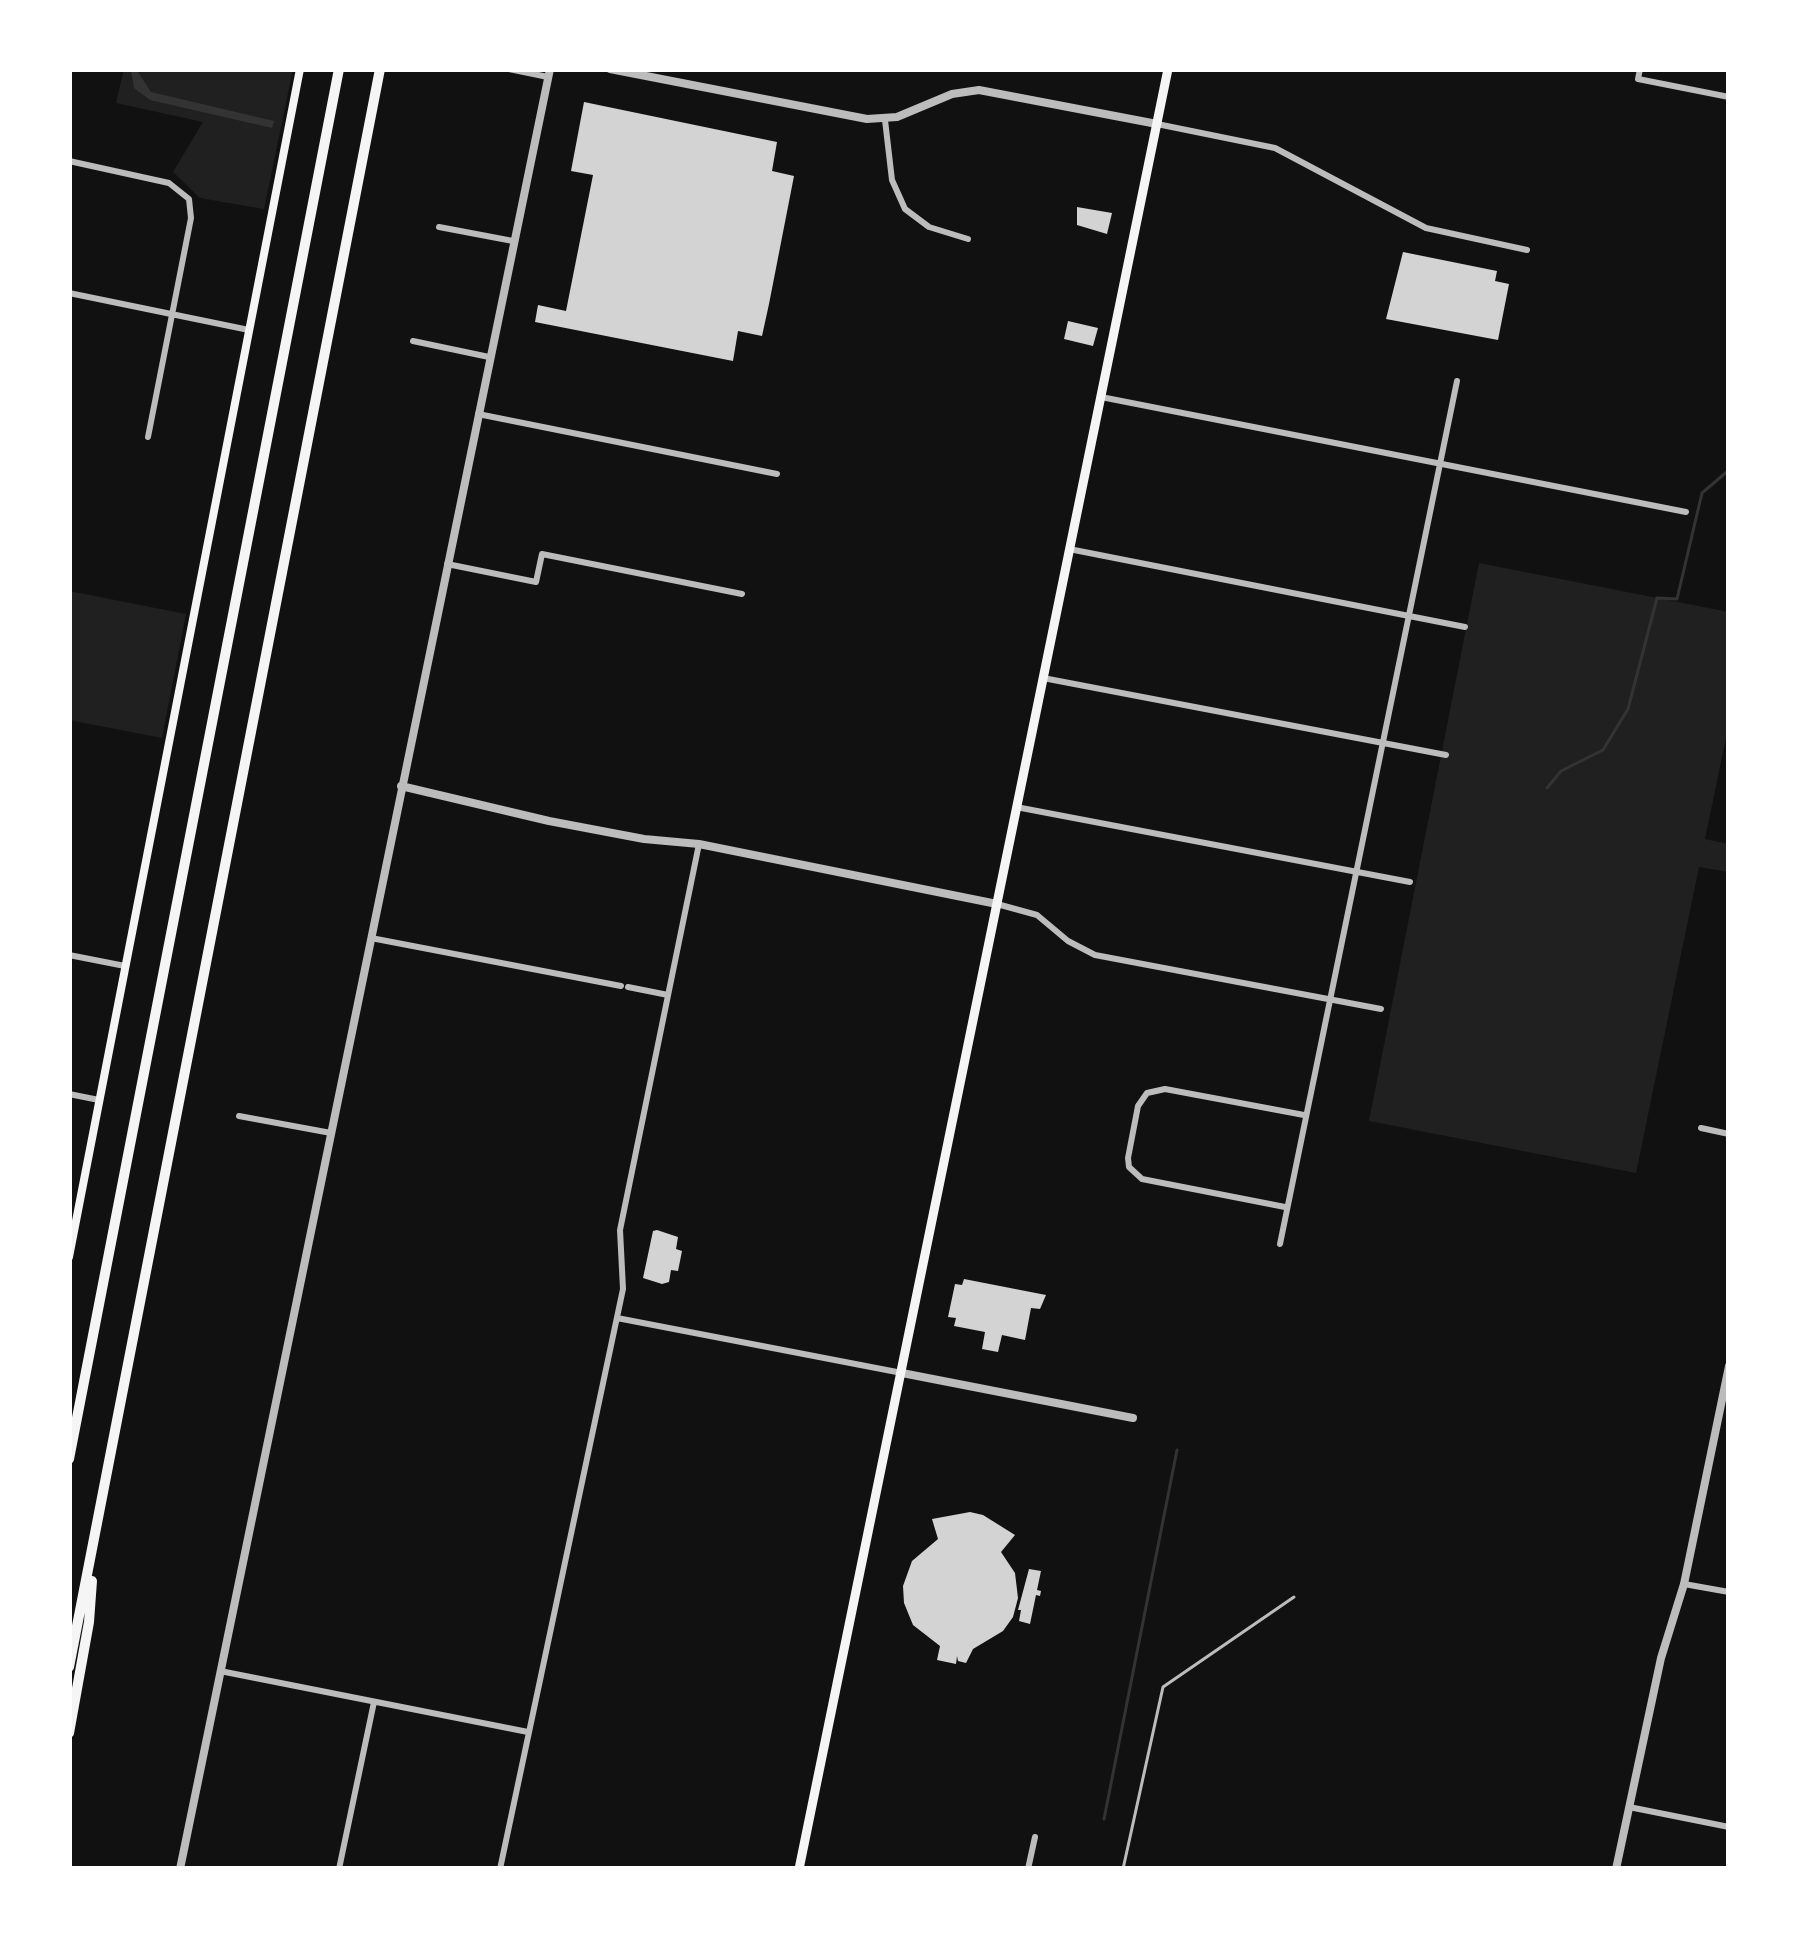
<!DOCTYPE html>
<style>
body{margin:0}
#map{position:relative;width:1798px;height:1938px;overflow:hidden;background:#111;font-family:Inter,sans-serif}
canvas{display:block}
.frame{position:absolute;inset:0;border:72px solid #fff;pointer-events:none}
</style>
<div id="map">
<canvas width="1798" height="1938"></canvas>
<div class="frame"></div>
</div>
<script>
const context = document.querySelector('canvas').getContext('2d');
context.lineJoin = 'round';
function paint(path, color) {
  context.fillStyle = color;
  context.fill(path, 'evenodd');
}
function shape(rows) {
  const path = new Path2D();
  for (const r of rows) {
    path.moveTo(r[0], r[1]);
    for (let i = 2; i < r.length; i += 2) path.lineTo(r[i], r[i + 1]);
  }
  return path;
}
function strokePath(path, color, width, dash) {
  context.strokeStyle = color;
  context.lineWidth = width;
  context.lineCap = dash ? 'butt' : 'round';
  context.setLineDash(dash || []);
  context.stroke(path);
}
const green = shape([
 [124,69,293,69,264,209,200,198,173,172,203,122,116,103],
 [1479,563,1729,612,1729,723,1705,839,1729,844,1729,872,1699,867,1636,1173,1369,1121],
 [69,591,186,614,162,738,69,720]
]);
const water = shape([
 [136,69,151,92,274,121,272,128,150,100,134,88,131,70]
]);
const stream = shape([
 [1547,788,1561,771,1603,750,1628,709,1657,598,1677,599,1702,493,1729,470],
 [1104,1819,1177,1450]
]);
const building = shape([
 [584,102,777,142,772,171,794,176,769,304,762,336,738,331,733,361,535,322,538,305,566,311,593,175,571,171],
 [1077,207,1112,213,1107,234,1077,225],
 [1403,252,1497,271,1495,281,1509,284,1498,340,1386,319],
 [1068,321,1098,328,1093,346,1064,339],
 [657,1230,678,1237,676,1249,682,1251,678,1271,671,1270,669,1282,662,1284,643,1278,653,1231],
 [964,1279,1046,1295,1040,1309,1031,1308,1025,1340,1002,1335,998,1352,982,1349,985,1332,954,1326,956,1318,948,1317,955,1284,962,1285],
 [970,1512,983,1515,1015,1535,1001,1552,1015,1573,1018,1598,1013,1617,1003,1631,973,1649,966,1663,958,1661,957,1656,956,1664,937,1660,940,1646,913,1625,904,1603,903,1586,912,1561,938,1539,932,1519],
 [1029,1569,1041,1571,1037,1590,1041,1591,1040,1596,1036,1595,1030,1624,1019,1621,1021,1610,1018,1610]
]);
const service = shape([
 [1123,1869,1163,1687,1294,1597]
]);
const minor = shape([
 [509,69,548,77],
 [1640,69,1638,79,1729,97],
 [885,120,892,180,905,209,929,227,968,239],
 [1157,124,1275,148,1426,228,1527,250],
 [69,161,169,183,189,199,191,218,148,437],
 [439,227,513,241],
 [69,293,249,330],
 [413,341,489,357],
 [1101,397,1686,512],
 [478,414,777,474],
 [1069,549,1465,627],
 [447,564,536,582,542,554,742,594],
 [1043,678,1446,755],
 [1016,807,1410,882],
 [997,904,1037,915,1068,941,1095,955,1381,1009],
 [371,938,621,986],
 [69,955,125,966],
 [628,987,668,995],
 [69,1094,99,1100],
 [239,1116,331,1133],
 [1701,1128,1729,1134],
 [1285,1207,1142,1179,1129,1167,1128,1158,1138,1106,1147,1093,1165,1089,1304,1115],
 [1280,1244,1457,381],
 [617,1318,902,1373],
 [1684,1584,1729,1592],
 [220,1671,528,1732],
 [1629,1807,1729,1827],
 [339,1869,374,1702],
 [500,1869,623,1289,620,1230,699,844],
 [1028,1869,1035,1837]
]);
const tertiary = shape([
 [610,69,867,119,897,117,952,94,979,90,1157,124],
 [401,786,549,821,644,839,699,844,997,904],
 [902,1373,1133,1418],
 [180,1869,550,69],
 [1616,1869,1661,1658,1684,1584,1729,1366]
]);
const secondary = shape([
 [69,1257,300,69]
]);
const primary = shape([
 [799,1869,1168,69]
]);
const motorway = shape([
 [69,1459,339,69],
 [69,1667,380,69],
 [69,1733,89,1622,92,1581]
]);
paint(green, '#202020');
paint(water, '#333');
strokePath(stream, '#333', 3);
paint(building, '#d3d3d3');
strokePath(service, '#bcbcbc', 3);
strokePath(minor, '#bcbcbc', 6);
strokePath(tertiary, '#bcbcbc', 8);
strokePath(secondary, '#f5f5f5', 8);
strokePath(primary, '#f5f5f5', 9);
strokePath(motorway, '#f5f5f5', 10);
</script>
